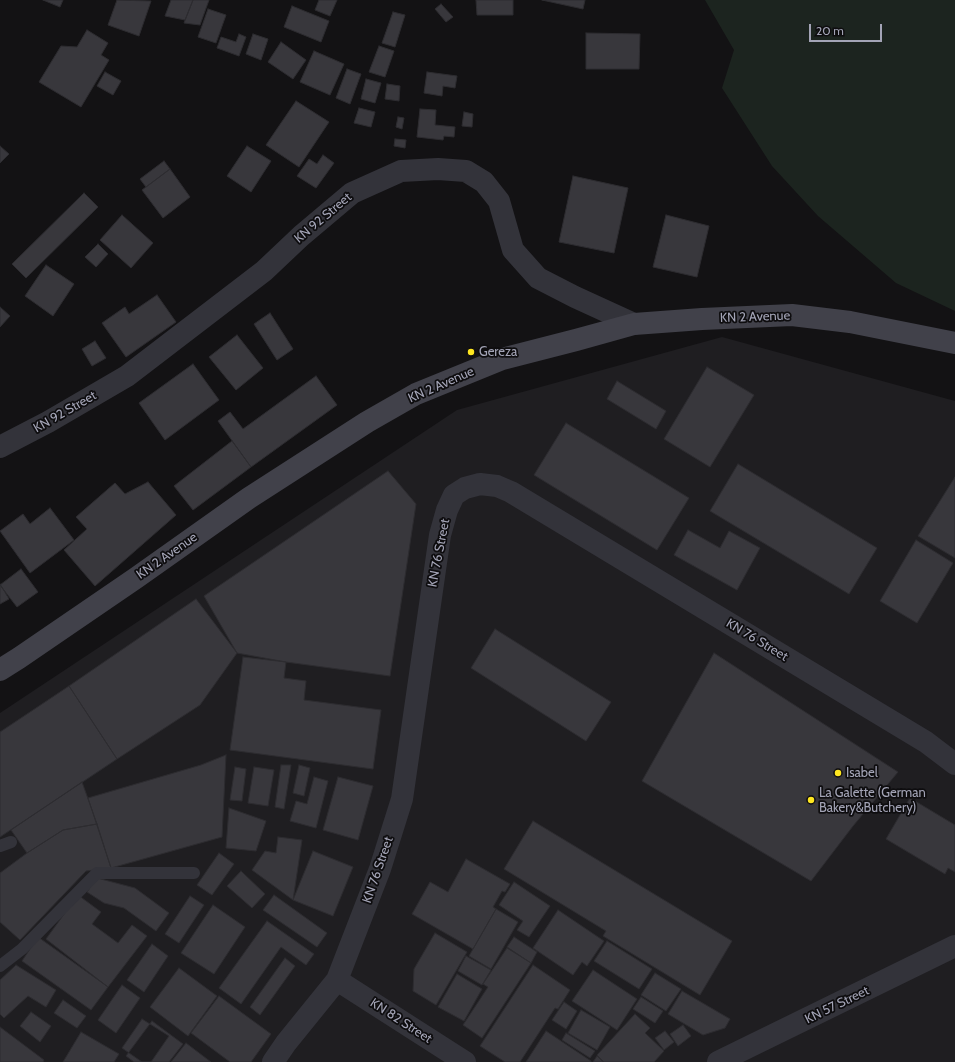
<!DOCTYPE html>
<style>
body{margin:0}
#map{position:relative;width:955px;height:1062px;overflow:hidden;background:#131214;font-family:Cabin,sans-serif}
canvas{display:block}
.scale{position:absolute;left:809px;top:24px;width:73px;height:18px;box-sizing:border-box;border:2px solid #a3a4b6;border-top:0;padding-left:5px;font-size:12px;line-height:14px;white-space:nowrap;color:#a3a4b6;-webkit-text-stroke:3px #0e0d0f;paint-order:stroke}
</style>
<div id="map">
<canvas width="955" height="1062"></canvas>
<div class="scale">20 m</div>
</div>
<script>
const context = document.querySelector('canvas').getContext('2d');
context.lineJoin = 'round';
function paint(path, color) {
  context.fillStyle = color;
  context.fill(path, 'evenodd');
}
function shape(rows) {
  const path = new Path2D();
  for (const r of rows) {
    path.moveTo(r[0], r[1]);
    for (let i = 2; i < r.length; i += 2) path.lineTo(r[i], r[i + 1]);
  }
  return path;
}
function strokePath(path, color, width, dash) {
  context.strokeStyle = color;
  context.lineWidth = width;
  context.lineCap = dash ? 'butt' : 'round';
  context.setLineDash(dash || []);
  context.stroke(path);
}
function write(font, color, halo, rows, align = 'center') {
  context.font = font + ' Cabin,sans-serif';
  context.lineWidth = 3.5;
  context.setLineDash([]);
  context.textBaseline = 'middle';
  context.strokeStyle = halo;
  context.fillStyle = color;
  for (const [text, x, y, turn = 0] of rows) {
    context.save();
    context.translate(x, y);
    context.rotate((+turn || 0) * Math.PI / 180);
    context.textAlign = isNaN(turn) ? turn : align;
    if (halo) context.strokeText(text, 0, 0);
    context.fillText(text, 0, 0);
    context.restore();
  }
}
const built = shape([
 [722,337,955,401,955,1062,0,1062,0,713,457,410]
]);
const green = shape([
 [705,0,955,0,955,311,896,283,818,216,772,166,722,88,734,50]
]);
const building = shape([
 [43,0,63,0,60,7,43,0],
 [117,0,151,1,139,36,108,25,117,0],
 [171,0,193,0,185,20,165,16,171,0],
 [193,0,209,0,200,25,184,23,193,0],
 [319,0,337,0,330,16,315,10,319,0],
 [476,0,513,0,513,15,477,15,476,0],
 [542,0,585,0,583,9,542,0],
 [441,4,453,17,446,22,435,9,441,4],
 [292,6,329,21,321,42,284,27,292,6],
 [208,9,226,15,216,43,198,37,208,9],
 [393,12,405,15,395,47,382,43,393,12],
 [87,30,108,43,101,55,109,60,81,107,39,82,61,46,77,47,87,30],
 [586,33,640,34,639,69,586,69,586,33],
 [239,34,246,37,239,56,217,48,221,37,236,42,239,34],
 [253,34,268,39,261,60,246,54,253,34],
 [281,42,306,60,293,79,268,62,281,42],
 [379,46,394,51,385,77,369,72,379,46],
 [314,51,344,64,330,95,300,82,314,51],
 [347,69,361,74,350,104,336,98,347,69],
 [105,72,121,81,113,95,97,86,105,72],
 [427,72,457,76,455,88,443,86,442,96,424,93,427,72],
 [366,79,381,83,375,103,361,99,366,79],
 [387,84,400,86,399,101,385,99,387,84],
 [296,101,329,122,299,167,266,145,296,101],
 [359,108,375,112,371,127,354,123,359,108],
 [420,109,436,110,435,125,455,127,454,137,444,136,443,140,417,137,420,109],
 [464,112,473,114,472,127,462,126,464,112],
 [398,117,404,118,402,129,396,127,398,117],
 [395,139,406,140,405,148,394,146,395,139],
 [0,146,9,154,0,163,0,146],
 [247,146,271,161,251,192,227,176,247,146],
 [323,155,334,163,316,188,297,176,309,159,317,164,323,155],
 [164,161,170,169,146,187,140,179,164,161],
 [170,169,190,197,163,218,142,190,170,169],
 [573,176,628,188,614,253,559,242,573,176],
 [84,193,98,207,26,278,12,264,84,193],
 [122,215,153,243,131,268,100,240,122,215],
 [666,215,709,226,697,277,653,267,666,215],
 [98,244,108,254,96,267,85,257,98,244],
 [46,265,74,284,53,316,25,296,46,265],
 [157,295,176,322,126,357,102,323,125,307,129,314,157,295],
 [0,307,10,316,0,327,0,307],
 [270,313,293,349,277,360,254,324,270,313],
 [237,335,263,368,236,390,209,357,237,335],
 [95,341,106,358,92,366,82,349,95,341],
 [193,364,219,400,165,440,139,403,193,364],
 [707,367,754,395,710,467,664,439,707,367],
 [316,376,337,405,251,467,218,421,230,412,243,429,316,376],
 [617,381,666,411,656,429,607,399,617,381],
 [566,423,689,498,657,550,534,475,566,423],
 [232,441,251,467,193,510,174,486,232,441],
 [738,464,877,548,849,594,710,511,738,464],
 [388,471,416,504,390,676,286,662,237,653,204,596,388,471],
 [955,477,955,558,918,536,955,477],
 [148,482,176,515,95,586,64,550,87,529,76,517,115,483,125,494,148,482],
 [50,508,74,540,30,573,0,531,23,514,30,524,50,508],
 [688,530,720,548,729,531,760,548,737,590,674,555,688,530],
 [916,540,953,563,917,623,880,601,916,540],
 [21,569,38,592,17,607,0,585,21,569],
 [0,584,9,599,0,604,0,584],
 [196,599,237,653,200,705,117,759,69,686,196,599],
 [495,629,611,702,586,741,471,668,495,629],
 [714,653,898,772,853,826,811,881,642,781,714,653],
 [243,657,286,662,284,678,306,681,304,700,381,710,373,769,230,750,243,657],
 [69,686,117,759,0,837,0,732,69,686],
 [226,755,222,837,111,868,88,798,201,765,226,755],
 [281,765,291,765,284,809,275,807,281,765],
 [299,765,310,768,304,796,293,793,299,765],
 [235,767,246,769,242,801,230,800,235,767],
 [254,767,274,770,268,806,248,803,254,767],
 [314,777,328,781,316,828,290,821,296,801,307,804,314,777],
 [338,777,373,786,358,840,323,830,338,777],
 [82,782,97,824,63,830,27,853,11,830,82,782],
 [910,798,955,825,955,872,948,868,945,874,886,839,910,798],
 [229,808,266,821,256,851,226,848,229,808],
 [533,821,732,941,700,995,603,936,606,931,504,869,533,821],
 [97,824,111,868,86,871,20,940,0,922,0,873,27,853,63,830,97,824],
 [278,837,302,840,293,900,252,870,265,851,276,853,278,837],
 [313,851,353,867,333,916,293,900,313,851],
 [219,853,234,864,212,895,197,885,219,853],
 [466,859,510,884,505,892,502,891,493,907,496,909,473,949,412,914,430,882,448,892,466,859],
 [241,871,265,894,252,908,227,886,241,871],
 [97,878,135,888,169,913,156,931,124,908,104,903,87,892,97,878],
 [514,882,550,906,529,937,517,930,523,921,499,905,514,882],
 [78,895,101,912,92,924,118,943,132,925,147,936,108,987,46,939,78,895],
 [274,895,327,933,317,947,263,910,274,895],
 [190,896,204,905,179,943,165,934,190,896],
 [213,905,245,927,214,974,181,953,213,905],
 [496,909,518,922,491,969,469,956,496,909],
 [558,910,604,941,587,966,582,962,573,975,533,948,558,910],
 [267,921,314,954,306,965,281,947,241,1004,219,988,267,921],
 [435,933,467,952,436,1005,413,991,414,969,435,933],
 [38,937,108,987,91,1010,22,961,38,937],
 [514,937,537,952,531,963,507,947,514,937],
 [607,941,652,969,639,989,594,961,607,941],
 [152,944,168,956,144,992,127,980,152,944],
 [507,948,531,963,482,1038,463,1025,488,987,483,984,507,948],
 [466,956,491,970,482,985,458,971,466,956],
 [285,958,295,966,260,1015,250,1007,285,958],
 [16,965,56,990,46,1007,28,996,4,1018,0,1014,0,980,16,965],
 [533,965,570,990,558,1009,555,1008,520,1062,505,1062,480,1046,533,965],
 [179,968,217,996,188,1036,150,1007,179,968],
 [593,970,637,999,617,1030,572,1001,593,970],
 [655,973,681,989,666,1011,641,995,655,973],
 [457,974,482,989,464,1021,438,1007,457,974],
 [122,985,140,998,116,1033,98,1020,122,985],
 [682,991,730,1019,725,1028,703,1035,668,1014,682,991],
 [219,996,271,1034,251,1062,230,1062,191,1033,219,996],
 [641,997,663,1011,655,1023,633,1009,641,997],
 [63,1000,86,1016,77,1028,54,1013,63,1000],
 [564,1002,577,1011,566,1029,552,1020,564,1002],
 [581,1010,610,1027,597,1050,568,1033,581,1010],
 [31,1012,51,1026,40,1042,20,1026,31,1012],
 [635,1014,650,1028,645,1033,664,1051,654,1062,604,1062,597,1055,635,1014],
 [142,1019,169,1036,151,1062,142,1062,122,1048,142,1019],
 [152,1021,183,1044,169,1062,134,1062,126,1056,152,1021],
 [683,1025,691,1036,678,1046,670,1034,683,1025],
 [0,1027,44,1060,43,1062,0,1062,0,1027],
 [546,1031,591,1061,591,1062,526,1062,546,1031],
 [665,1031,674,1042,664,1050,655,1038,665,1031],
 [81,1032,119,1054,114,1062,63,1062,81,1032],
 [566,1033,595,1051,590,1058,562,1040,566,1033],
 [186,1043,211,1062,171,1062,186,1043],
 [597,1056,603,1062,593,1062,597,1056]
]);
const service = shape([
 [0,846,11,842],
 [0,966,22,949,97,873,194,873]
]);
const minor = shape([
 [0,447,48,422,127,376,264,271,301,236,352,193,401,171,438,169,466,171,484,182,499,201,513,250,538,278,575,297,634,324],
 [337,980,465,1062],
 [273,1062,286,1043,337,980,380,869,402,799,440,535,447,510,454,495,465,488,480,484,497,486,511,492,926,742,955,764],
 [718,1062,955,946]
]);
const secondary = shape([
 [0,670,19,658,136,578,249,498,367,422,416,394,502,359,576,340,634,324,702,319,792,315,850,322,955,343]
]);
const markers = [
 [471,352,4,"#ffe720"],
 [838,773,4,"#ffe720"],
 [811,800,4,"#ffe720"]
];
const streetNames = [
 ["KN 92 Street",323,218,-40],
 ["KN 2 Avenue",755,317,-2],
 ["KN 2 Avenue",441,385,-24],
 ["KN 92 Street",65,412,-30],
 ["KN 76 Street",439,553,-79],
 ["KN 2 Avenue",167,556,-35],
 ["KN 76 Street",757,640,31],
 ["KN 76 Street",378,870,-71],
 ["KN 57 Street",837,1005,-26],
 ["KN 82 Street",401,1021,33]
];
const poiNames = [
 ["Gereza",479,352],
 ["Isabel",846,773],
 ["La Galette (German",819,793],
 ["Bakery&Butchery)",819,808]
];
paint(built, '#1f1e21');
paint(green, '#1c241f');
paint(building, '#38373c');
strokePath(building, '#2d2c30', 1);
strokePath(service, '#33333a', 12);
strokePath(minor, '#33333a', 22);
strokePath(secondary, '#41414a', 22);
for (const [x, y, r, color] of markers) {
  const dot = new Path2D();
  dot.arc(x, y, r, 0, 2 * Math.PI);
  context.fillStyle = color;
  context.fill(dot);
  strokePath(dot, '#0e0d0f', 1.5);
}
write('13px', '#a3a4b6', '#0e0d0f', streetNames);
write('13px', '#a3a4b6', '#0e0d0f', poiNames, 'left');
</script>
